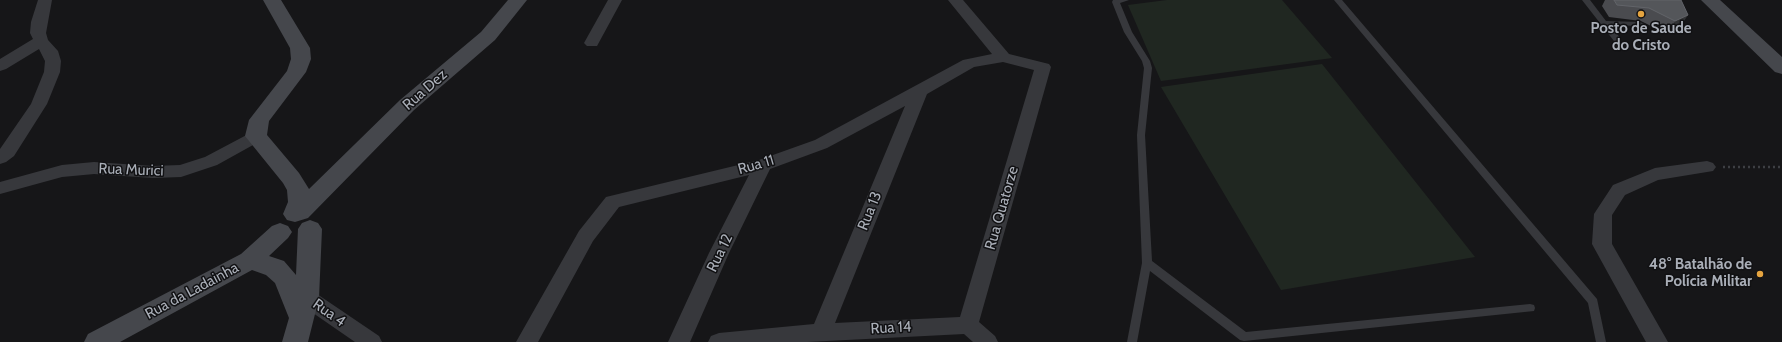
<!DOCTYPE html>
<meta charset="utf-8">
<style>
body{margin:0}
canvas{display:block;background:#161618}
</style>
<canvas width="1782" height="342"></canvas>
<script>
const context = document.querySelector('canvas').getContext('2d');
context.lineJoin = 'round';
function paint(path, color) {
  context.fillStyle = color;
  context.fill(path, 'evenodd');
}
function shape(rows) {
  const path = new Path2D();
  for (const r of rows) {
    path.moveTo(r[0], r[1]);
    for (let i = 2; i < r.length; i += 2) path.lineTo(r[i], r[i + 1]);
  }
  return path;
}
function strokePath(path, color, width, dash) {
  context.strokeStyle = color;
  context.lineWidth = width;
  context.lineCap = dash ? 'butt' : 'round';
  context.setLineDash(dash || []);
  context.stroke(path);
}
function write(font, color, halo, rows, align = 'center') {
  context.font = font + ' Cabin,sans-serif';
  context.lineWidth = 3;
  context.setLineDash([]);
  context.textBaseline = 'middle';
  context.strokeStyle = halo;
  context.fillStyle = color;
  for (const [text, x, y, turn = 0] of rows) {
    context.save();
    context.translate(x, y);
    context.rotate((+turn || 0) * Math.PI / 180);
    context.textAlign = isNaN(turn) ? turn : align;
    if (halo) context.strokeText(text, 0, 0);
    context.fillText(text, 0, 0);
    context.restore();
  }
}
const green = shape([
 [1167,0,1282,0,1332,58,1161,81,1128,5],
 [1322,64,1475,257,1281,290,1161,87]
]);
const path = shape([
 [1723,167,1782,167]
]);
const lane = shape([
 [1113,0,1129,0,1120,3,1132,32,1150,61,1152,68,1145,135,1152,261,1246,332,1530,304,1534,305,1535,308,1534,311,1244,341,1240,340,1150,271,1137,342,1127,342,1142,263,1137,135,1144,68,1142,61,1124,32,1112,2,1113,0],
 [1334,0,1342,0,1597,299,1606,342,1596,342,1588,303,1334,0],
 [1582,0,1590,0,1606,21,1640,22,1644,24,1640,26,1610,25,1621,39,1617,41,1614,41,1582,0]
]);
const street = shape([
 [38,0,52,0,46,33,48,40,58,51,61,61,60,72,47,104,14,156,6,162,0,164,0,149,31,104,44,72,45,61,39,49,6,69,0,71,0,59,33,39,30,33,31,22,38,0],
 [608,0,622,0,597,46,587,46,584,43,608,0],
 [948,0,963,0,1009,54,1049,64,1051,67,979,322,995,336,998,342,973,342,964,334,807,342,708,342,711,336,719,333,814,324,905,106,827,148,770,169,729,253,690,342,668,342,709,253,749,175,619,207,593,241,538,342,516,342,579,231,606,197,759,160,815,140,963,60,992,54,948,0],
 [1003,62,1034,70,960,317,835,323,927,94,974,67,1003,62],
 [256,130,262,132,265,136,262,140,217,165,181,177,153,178,94,174,62,177,0,194,0,182,62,165,94,162,153,166,180,165,205,157,256,130],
 [1707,161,1713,163,1716,167,1713,171,1658,180,1625,195,1612,215,1612,244,1668,342,1646,342,1592,244,1594,214,1613,185,1655,168,1707,161],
 [307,290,314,292,379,336,382,342,355,342,300,304,297,298,300,292,307,290]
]);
const secondary = shape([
 [263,0,281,0,310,48,311,59,306,72,269,121,267,135,299,173,309,189,400,100,481,32,508,0,527,0,495,40,414,110,308,218,295,222,287,220,283,214,288,202,287,190,283,183,245,136,249,120,287,71,291,59,290,48,263,0],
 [1701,0,1720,0,1782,57,1782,74,1775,72,1701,0],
 [310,220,318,223,322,229,319,298,308,342,282,342,289,318,275,283,266,275,252,270,120,342,84,342,88,334,241,254,272,226,280,223,288,226,292,232,288,238,269,256,284,261,296,275,298,229,302,223,310,220]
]);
const wall = shape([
 [1605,0,1681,0,1680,27,1667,34,1641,21,1609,17,1602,6]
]);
const shadedWall = shape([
 [1688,15,1680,27,1667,34,1675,21]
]);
const building = shape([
 [1614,0,1681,0,1688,15,1675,21,1649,8,1617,5,1614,0]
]);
const markers = [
 [1641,14,4,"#e5a440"],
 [1760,274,4,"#e5a440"]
];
const poiNames = [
 ["Posto de Saude",1641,29],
 ["do Cristo",1641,46],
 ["48° Batalhão de",1752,265,"right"],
 ["Polícia Militar",1752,282,"right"]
];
const streetNames = [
 ["Rua Dez",425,90,-41],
 ["Rua 11",756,165,-16],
 ["Rua Murici",131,170,2],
 ["Rua Quatorze",1002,208,-74],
 ["Rua 13",870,211,-68],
 ["Rua 12",720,253,-64],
 ["Rua da Ladainha",192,291,-28],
 ["Rua 4",329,313,35],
 ["Rua 14",891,328,-3]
];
paint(green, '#202721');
strokePath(path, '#3d3f43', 2.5, [2, 3]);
paint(lane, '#37383c');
paint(street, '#37383c');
paint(secondary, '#45474c');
paint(wall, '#4a4b4f');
paint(shadedWall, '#313234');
paint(building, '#54565a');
strokePath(building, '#626469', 1);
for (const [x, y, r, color] of markers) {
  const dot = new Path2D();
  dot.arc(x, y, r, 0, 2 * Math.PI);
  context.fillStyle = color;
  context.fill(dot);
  strokePath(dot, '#111113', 1.5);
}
write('bold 15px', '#a9aeb7', '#111113', poiNames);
write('15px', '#a9aeb7', '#111113', streetNames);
</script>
